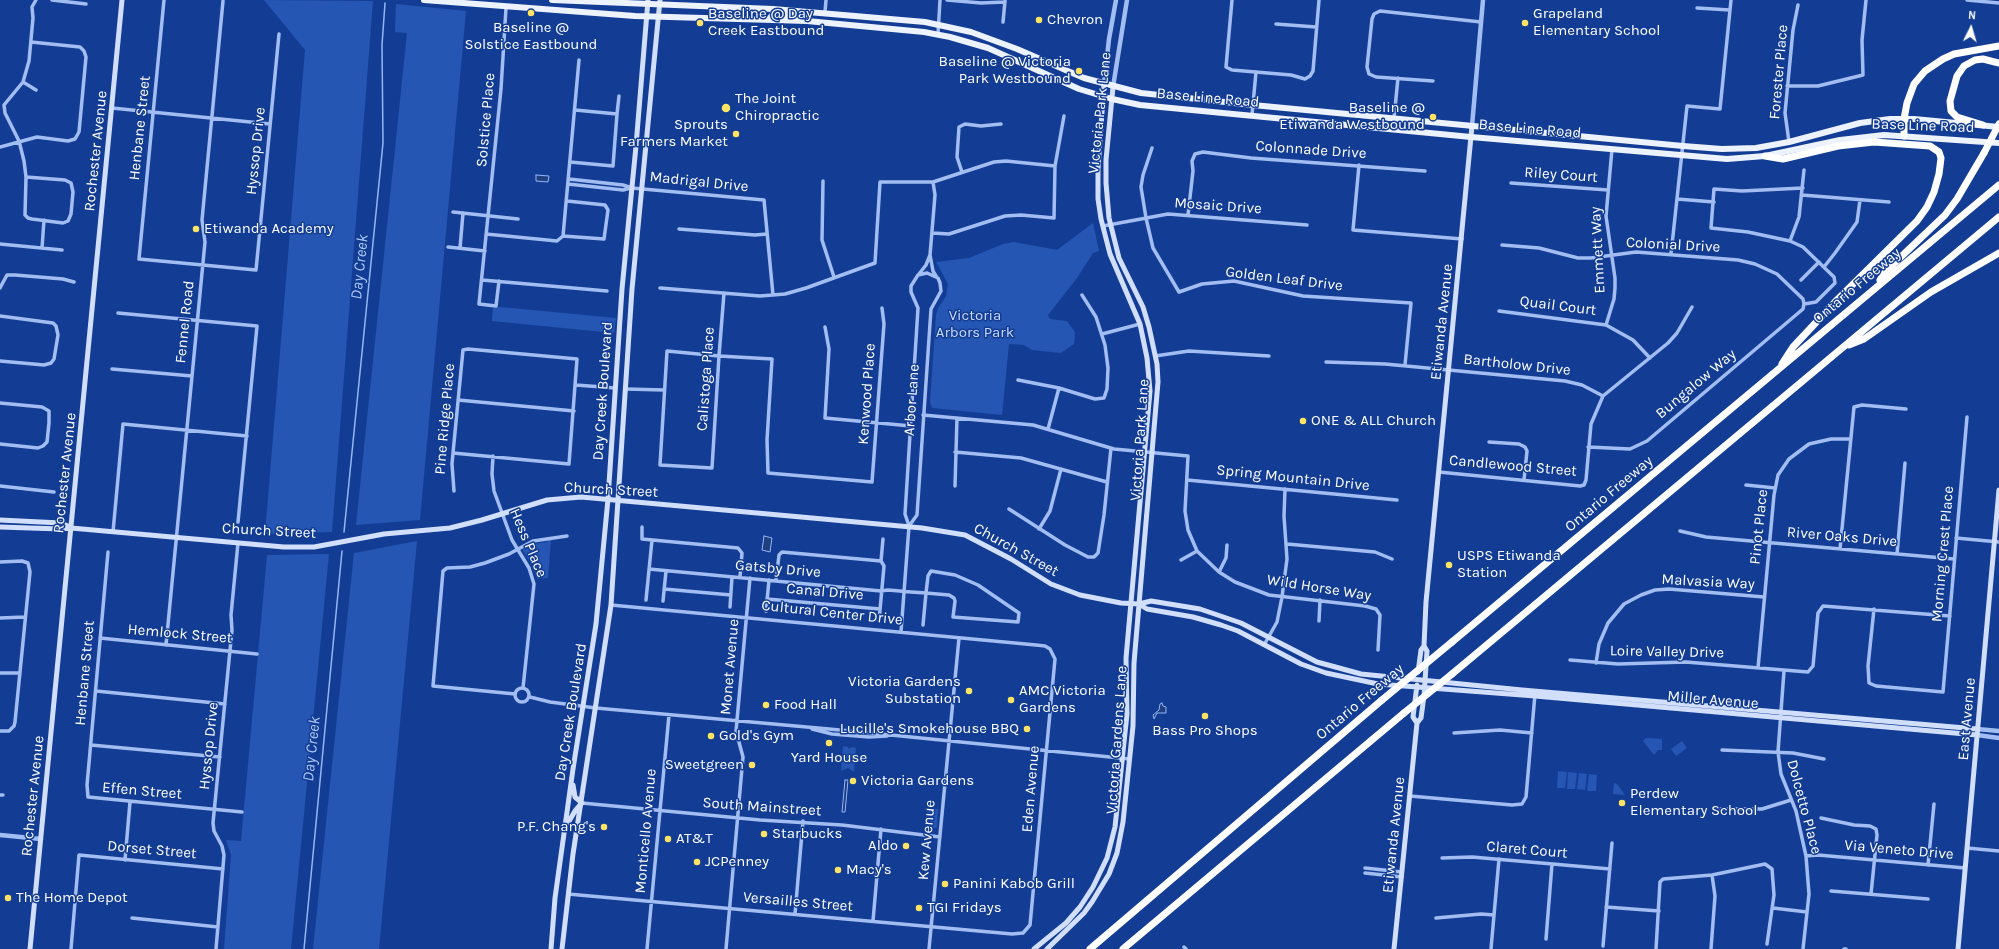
<!DOCTYPE html>
<style>
body{margin:0}
#map{position:relative;width:1999px;height:949px;overflow:hidden;background:#133d94;font-family:Karla,sans-serif}
canvas{display:block}
.north{position:absolute;left:1951px;top:8px;width:40px;height:40px;-webkit-text-stroke:3px #133d94;paint-order:stroke;rotate:5deg;font-size:11px;font-weight:700;line-height:16px;text-align:center;color:#fff}
.north::after{content:'';display:block;margin:auto;width:14px;height:18px;background:#fff;clip-path:polygon(50% 0,100% 100%,50% 72%,0 100%)}
</style>
<div id="map">
<canvas width="1999" height="949"></canvas>
<div class="north">N</div>
</div>
<script>
const context = document.querySelector('canvas').getContext('2d');
context.lineJoin = 'round';
function paint(path, color) {
  context.fillStyle = color;
  context.fill(path, 'evenodd');
}
function shape(rows) {
  const path = new Path2D();
  for (const r of rows) {
    if (r.length === 3) {
      path.moveTo(r[0] + r[2], r[1]);
      path.arc(r[0], r[1], r[2], 0, 2 * Math.PI);
      continue;
    }
    path.moveTo(r[0], r[1]);
    for (let i = 2; i < r.length; i += 2) path.lineTo(r[i], r[i + 1]);
  }
  return path;
}
function strokePath(path, color, width, dash) {
  context.strokeStyle = color;
  context.lineWidth = width;
  context.lineCap = dash ? 'butt' : 'round';
  context.setLineDash(dash || []);
  context.stroke(path);
}
function write(font, color, halo, rows, align = 'center') {
  context.font = font + ' Karla,sans-serif';
  context.lineWidth = 3;
  context.setLineDash([]);
  context.textBaseline = 'middle';
  context.strokeStyle = halo;
  context.fillStyle = color;
  for (const [text, x, y, turn = 0] of rows) {
    context.save();
    context.translate(x, y);
    context.rotate((+turn || 0) * Math.PI / 180);
    context.textAlign = isNaN(turn) ? turn : align;
    if (halo) context.strokeText(text, 0, 0);
    context.fillText(text, 0, 0);
    context.restore();
  }
}
const green = shape([
 [264,0,373,1,332,532,265,534,305,50],
 [396,4,466,11,420,520,356,525,407,33,395,32],
 [1093,223,1099,251,1093,253,1077,278,1048,315,1050,319,1067,321,1075,332,1074,344,1061,353,1032,350,1024,345,1009,344,1002,415,932,408,930,402,936,315,938,308,946,296,948,284,936,262,969,258,1003,244,1014,242,1057,250],
 [500,307,616,318,614,333,492,321,493,308],
 [548,540,551,540,548,578,537,579,533,567,522,549,532,544,547,542],
 [417,541,379,949,313,949,354,553],
 [329,554,291,949,224,949,231,855,226,840,241,841,267,555],
 [1646,738,1662,739,1662,750,1658,750,1654,755,1643,741],
 [1682,741,1687,748,1676,756,1671,749],
 [843,746,848,747,849,749,852,747,856,748,854,772,848,768,841,771],
 [1558,771,1567,772,1565,788,1557,788],
 [1568,772,1577,773,1575,789,1567,789],
 [1579,773,1587,774,1585,790,1577,789],
 [1589,774,1597,775,1596,791,1587,791],
 [1614,783,1617,784,1625,795,1613,794],
 [927,808,938,809,937,828,926,827]
]);
const water = shape([
 [536,175,549,176,548,182,536,181,536,175],
 [764,536,772,538,770,552,762,550,764,536],
 [1162,703,1163,706,1166,707,1166,713,1157,713,1154,719,1153,715,1159,710,1160,704,1162,703],
 [845,780,848,780,845,812,842,812,845,780]
]);
const stream = shape([
 [344,532,383,143,382,45,385,3],
 [304,949,342,551]
]);
const minor = shape([
 [52,0,86,4],
 [164,0,139,259,256,270,279,34],
 [947,0,981,3,1005,2],
 [1232,0,1226,67,1232,70,1291,75,1305,79,1310,76,1313,71,1319,0],
 [1967,0,1999,3],
 [1697,8,1730,10],
 [825,12,826,0],
 [1003,22,1005,1],
 [1276,24,1316,27],
 [938,34,940,0],
 [1433,81,1376,77,1369,74,1367,67,1372,19,1374,14,1380,11,1481,22],
 [23,82,36,90],
 [1787,86,1818,86,1863,75,1862,40,1866,0],
 [112,108,270,124],
 [617,114,619,96],
 [1252,115,1256,72],
 [1394,118,1398,78],
 [1789,142,1785,113,1793,30,1798,5],
 [0,147,37,137,68,141,75,139,79,132,86,57,84,51,80,47,31,42],
 [1152,148,1143,175,1141,187,1146,218,1153,248,1179,292,1202,284,1234,281,1303,296,1411,303,1405,365],
 [570,162,613,166,617,114,575,110],
 [1359,165,1353,230,1462,239],
 [962,172,957,157,959,127,965,124,981,126,1001,124],
 [26,177,65,180,71,183,73,192,71,214,68,221,63,223,32,219,28,218,25,215,26,177,24,161,19,141,5,113,4,105,23,82,29,61,33,18,32,7,36,0],
 [569,179,623,185,632,188,764,200,773,295],
 [823,181,822,240,834,277],
 [1511,183,1608,190],
 [568,184,623,190,631,188],
 [1803,188,1742,191,1714,189,1711,228,1748,232,1790,241,1803,247,1834,277,1835,283,1816,302,1804,304],
 [1802,195,1889,202],
 [1677,199,1714,202],
 [453,212,518,219],
 [1188,215,1193,171,1192,161,1195,154,1203,152,1251,158,1425,171],
 [1103,226,1168,214,1307,225],
 [679,229,755,235,767,234],
 [932,233,949,234,1005,216,1021,215,1054,218,1055,166,1064,116],
 [486,234,557,241,563,236,579,60],
 [563,236,604,239,608,210,605,205,567,201],
 [1790,241,1799,217,1804,170],
 [0,244,62,250],
 [1502,245,1539,248,1578,258,1591,258,1636,252,1738,260,1755,264,1777,274,1803,299,1804,304],
 [448,247,485,251],
 [42,248,44,220],
 [460,248,463,213],
 [1671,254,1687,106,1720,109,1731,0],
 [930,255,935,195,933,182],
 [1824,267,1835,253,1857,222,1860,200],
 [927,273,938,278,940,283,941,291,931,309,917,515,909,526,905,514,918,308,911,292,911,286,918,275,927,273],
 [919,274,926,265,930,255,933,271,936,276],
 [482,280,607,291],
 [1801,280,1819,262],
 [499,281,496,306,479,304,501,89,506,8],
 [0,288,7,275,15,275,63,279,74,282],
 [660,288,760,296,785,294,806,288,875,263,880,182,933,182,994,162,1006,161,1055,166],
 [724,293,719,356,712,468,660,465,667,351,719,356,772,359,767,440,768,473,872,482,884,324,882,308],
 [1499,311,1606,325,1633,340,1650,358],
 [118,313,257,326,238,522],
 [0,316,53,323,56,326,58,335,54,359,51,363,44,365,0,361],
 [1606,325,1614,299,1615,288,1615,278,1606,216,1612,149],
 [825,327,829,349,825,418,911,426],
 [1102,334,1140,324],
 [1155,356,1189,351,1269,356],
 [1326,362,1385,364,1565,381,1582,385,1603,396],
 [112,369,192,376],
 [1018,380,1059,388,1095,399,1104,398,1107,389,1108,368,1105,345,1096,317,1082,295],
 [576,385,615,388],
 [626,389,664,390],
 [458,400,574,411],
 [0,403,42,407,49,411,49,423,47,442,43,446,38,448,0,444],
 [923,415,1033,425,1114,449,1188,456,1185,511,1188,530,1197,551,1219,572,1235,582,1269,595,1365,606,1376,609,1380,615,1378,650],
 [1048,429,1059,388],
 [1489,442,1519,444,1525,447,1527,451,1524,480],
 [1588,447,1630,449,1647,441,1803,309,1804,304],
 [955,452,1021,458,1107,482],
 [453,453,569,464,577,359,468,349,463,350,453,453,452,464,454,491],
 [493,456,492,474,494,491,512,540,529,568,534,584,523,688],
 [1439,472,1580,486,1584,485,1586,480,1591,424,1603,396,1668,343,1677,333,1692,307],
 [1187,480,1397,500],
 [1746,485,1775,488],
 [0,486,54,492],
 [955,486,957,418],
 [1009,509,1065,545,1088,557,1094,557,1098,553,1104,515,1111,448],
 [642,527,642,539,738,548,742,553,740,577],
 [1039,529,1050,511,1061,469],
 [1680,531,1706,537,1954,559],
 [113,532,123,424,247,436],
 [1956,538,1999,542],
 [1287,544,1375,552,1392,559],
 [1840,549,1854,407,1862,405,1906,409],
 [108,552,87,785,88,797,242,812],
 [1897,554,1905,463],
 [1181,560,1197,551],
 [0,562,22,561,28,563,30,572,15,722,14,726,9,731,0,731],
 [649,569,881,591,888,590,911,592,926,593,949,595,954,598,955,601,953,617,1018,622,1019,613,978,585,955,575,931,571,928,576,926,593,923,625],
 [1219,572,1226,558,1227,545],
 [776,581,779,555,782,552,881,561],
 [664,589,731,595],
 [767,599,880,609],
 [646,600,652,540],
 [663,601,666,571],
 [730,607,732,577],
 [1874,609,1868,666,1869,683,1876,686,1943,692,1967,417],
 [766,611,769,580],
 [0,618,25,617],
 [879,621,884,566,881,561,883,539],
 [1319,621,1320,600],
 [901,632,909,526],
 [100,638,257,654],
 [166,645,205,242,202,220,223,1],
 [1264,645,1277,622,1282,597,1287,559,1284,516,1285,489],
 [1570,660,1618,664,1686,662,1808,672,1813,666,1818,613,1823,606,1950,616],
 [1596,663,1599,644,1608,623,1624,604,1641,595,1655,590,1669,589,1764,597],
 [1758,668,1774,495,1778,475,1789,459,1809,444,1831,439,1850,439],
 [1784,671,1778,752,1781,774,1796,811,1806,856,1809,894,1803,949],
 [0,673,19,673],
 [522,695,7],
 [96,691,225,704],
 [515,694,433,686,443,571,447,568,470,567,485,563,509,554,533,541,567,536],
 [530,697,550,702,596,708,851,731,1130,759],
 [812,729,832,734,869,737,887,736],
 [1454,733,1500,730,1532,733],
 [91,745,220,757],
 [1722,750,1793,753,1824,759],
 [0,795,3,795],
 [1410,796,1512,805,1522,804,1526,797,1535,694],
 [582,803,760,820,842,825,940,837],
 [1716,809,1762,809,1791,800],
 [1821,818,1854,825,1870,826,1876,829,1877,835,1871,894],
 [1967,848,1999,851],
 [1806,856,1818,855,1965,868],
 [1442,858,1472,857,1610,869],
 [125,860,130,802],
 [1928,865,1934,804],
 [1365,868,1402,872],
 [1365,873,1402,877],
 [1831,891,1928,899],
 [568,894,1012,934,1023,933,1030,925,1055,659,1050,649,1045,646,1036,645,611,605],
 [1606,907,1659,911],
 [1773,908,1807,912],
 [795,914,803,821],
 [132,918,218,927],
 [1436,918,1481,914,1494,915],
 [873,921,881,829],
 [1546,939,1552,864],
 [1603,946,1612,843],
 [1184,947,1186,949],
 [71,949,79,855,223,869],
 [216,949,224,855,222,846,214,831,213,823,232,630,231,615,238,543],
 [647,949,669,715],
 [726,949,743,757,736,731,750,578],
 [929,949,959,638],
 [1491,949,1499,859],
 [1656,949,1660,882,1663,879,1712,875,1765,864,1772,869,1774,895,1767,944],
 [1711,949,1715,896,1712,875],
 [1844,949,1846,949]
]);
const tertiary = shape([
 [1104,84,1109,39,1116,0],
 [1113,87,1127,0],
 [1472,126,1483,0],
 [1977,729,1999,731],
 [1977,735,1999,738],
 [0,835,41,839]
]);
const secondary = shape([
 [0,520,61,523,70,527],
 [0,527,60,529,71,528,284,547,314,547,384,534,450,528,482,520,547,500,581,497,922,528,965,535,1011,559,1051,584,1080,595,1121,603,1139,604,1151,601,1200,609,1241,623,1317,662,1361,674,1522,690,1977,729],
 [1139,604,1147,609,1193,617,1221,625,1238,631,1301,664,1326,673,1378,684,1535,696,1977,735],
 [1418,672,1421,650,1424,646],
 [1417,685,1413,717,1417,723],
 [573,785,575,797,582,803],
 [568,823,575,811,581,804],
 [30,949,122,0],
 [551,949,555,898,573,769,596,624,608,499,622,289,636,146,648,0],
 [562,949,573,854,611,605,632,289,660,0],
 [1034,949,1066,923,1080,907,1093,887,1107,858,1115,827,1127,714,1126,658,1150,391,1147,358,1140,324,1110,254,1101,219,1098,199,1098,168,1104,84],
 [1047,949,1084,913,1092,902,1109,874,1117,853,1123,822,1133,726,1134,663,1158,382,1157,364,1149,327,1143,307,1119,258,1109,218,1106,183,1106,160,1113,87],
 [1394,949,1417,723,1421,718,1424,696,1427,651,1424,646,1426,602,1472,126],
 [1958,949,1999,490]
]);
const primary = shape([
 [424,0,635,16,807,21,924,32,950,37,988,48,1079,89,1112,99,1140,105,1471,137,1727,159,1765,156,1840,140,1884,135,1999,143],
 [552,0,773,9,925,22,971,32,1017,49,1084,78,1141,93,1253,105,1683,146,1722,149,1756,148,1789,142,1860,123,1890,119,1914,119,1999,127],
 [769,19,773,14,801,16,811,13]
]);
const motorway = shape([
 [1983,125,1957,117,1951,111,1950,101,1957,76,1964,66,1975,60,1983,59,1999,63],
 [1904,136,1904,119,1907,103,1914,84,1925,71,1943,59,1954,54,1999,46],
 [1765,156,1783,159,1838,146,1874,142,1930,146,1939,152,1941,158,1939,174,1934,192,1927,207,1917,221,1837,300,1793,347,1782,364],
 [1880,280,1885,272,1945,215,1957,199,1984,153],
 [1849,345,1864,339,1931,292,1999,253],
 [1452,642,1999,185],
 [1452,674,1999,217],
 [1090,949,1382,700],
 [1123,949,1404,713]
]);
const motorwayBridge = shape([
 [1984,153,1999,124],
 [1382,700,1452,642],
 [1404,713,1452,674]
]);
const markers = [
 [531,13,4,"#ffe363"],
 [1039,20,4,"#ffe363"],
 [700,23,4,"#ffe363"],
 [1525,23,4,"#ffe363"],
 [1079,71,4,"#ffe363"],
 [726,108,5,"#ffe363"],
 [1433,117,4,"#ffe363"],
 [736,134,4,"#ffe363"],
 [196,229,4,"#ffe363"],
 [1303,421,4,"#ffe363"],
 [1449,565,4,"#ffe363"],
 [969,691,4,"#ffe363"],
 [1011,700,4,"#ffe363"],
 [766,705,4,"#ffe363"],
 [1205,716,4,"#ffe363"],
 [1027,729,4,"#ffe363"],
 [711,736,4,"#ffe363"],
 [829,743,4,"#ffe363"],
 [752,765,4,"#ffe363"],
 [853,781,4,"#ffe363"],
 [1622,803,4,"#ffe363"],
 [604,827,4,"#ffe363"],
 [764,834,4,"#ffe363"],
 [668,839,4,"#ffe363"],
 [906,846,4,"#ffe363"],
 [697,862,4,"#ffe363"],
 [838,870,4,"#ffe363"],
 [945,884,4,"#ffe363"],
 [8,898,4,"#ffe363"],
 [919,908,4,"#ffe363"]
];
const poiNames = [
 ["Baseline @ Day",708,14],
 ["Creek Eastbound",708,31],
 ["Grapeland",1533,14],
 ["Elementary School",1533,31],
 ["Chevron",1047,20],
 ["Baseline @",531,28,"center"],
 ["Solstice Eastbound",531,45,"center"],
 ["Baseline @ Victoria",1071,62,"right"],
 ["Park Westbound",1071,79,"right"],
 ["The Joint",735,99],
 ["Chiropractic",735,116],
 ["Baseline @",1425,108,"right"],
 ["Etiwanda Westbound",1425,125,"right"],
 ["Sprouts",728,125,"right"],
 ["Farmers Market",728,142,"right"],
 ["Etiwanda Academy",204,229],
 ["ONE & ALL Church",1311,421],
 ["USPS Etiwanda",1457,556],
 ["Station",1457,573],
 ["Victoria Gardens",961,682,"right"],
 ["Substation",961,699,"right"],
 ["AMC Victoria",1019,691],
 ["Gardens",1019,708],
 ["Food Hall",774,705],
 ["Lucille's Smokehouse BBQ",1019,729,"right"],
 ["Bass Pro Shops",1205,731,"center"],
 ["Gold's Gym",719,736],
 ["Yard House",829,758,"center"],
 ["Sweetgreen",744,765,"right"],
 ["Victoria Gardens",861,781],
 ["Perdew",1630,794],
 ["Elementary School",1630,811],
 ["P.F. Chang's",596,827,"right"],
 ["Starbucks",772,834],
 ["AT&T",676,839],
 ["Aldo",898,846,"right"],
 ["JCPenney",705,862],
 ["Macy's",846,870],
 ["Panini Kabob Grill",953,884],
 ["The Home Depot",16,898],
 ["TGI Fridays",927,908]
];
const streetNames = [
 ["Forester Place",1779,72,-85],
 ["Base Line Road",1208,98,5],
 ["Victoria Park Lane",1100,113,-84],
 ["Solstice Place",486,120,-85],
 ["Base Line Road",1923,126,2],
 ["Henbane Street",140,128,-84],
 ["Base Line Road",1530,129,5],
 ["Colonnade Drive",1311,150,4],
 ["Rochester Avenue",96,151,-84],
 ["Hyssop Drive",256,151,-84],
 ["Riley Court",1561,175,4],
 ["Madrigal Drive",699,182,6],
 ["Mosaic Drive",1218,206,4],
 ["Colonial Drive",1673,245,3],
 ["Emmett Way",1598,250,-93],
 ["Golden Leaf Drive",1284,279,7],
 ["Ontario Freeway",1857,286,-40],
 ["Quail Court",1558,306,7],
 ["Fennel Road",185,322,-84],
 ["Etiwanda Avenue",1442,322,-84],
 ["Bartholow Drive",1517,365,6],
 ["Calistoga Place",706,379,-86],
 ["Bungalow Way",1696,384,-40],
 ["Day Creek Boulevard",603,391,-86],
 ["Kenwood Place",867,394,-86],
 ["Arbor Lane",912,400,-86],
 ["Pine Ridge Place",445,419,-85],
 ["Victoria Park Lane",1140,440,-86],
 ["Candlewood Street",1513,466,5],
 ["Rochester Avenue",65,473,-84],
 ["Spring Mountain Drive",1293,478,6],
 ["Church Street",611,490,3],
 ["Ontario Freeway",1609,494,-40],
 ["Pinot Place",1759,527,-84],
 ["Church Street",269,531,3],
 ["River Oaks Drive",1842,537,5],
 ["Hess Place",528,543,67],
 ["Church Street",1016,550,29],
 ["Morning Crest Place",1943,554,-85],
 ["Gatsby Drive",778,569,5],
 ["Malvasia Way",1708,582,3],
 ["Wild Horse Way",1319,588,9],
 ["Canal Drive",825,592,5],
 ["Cultural Center Drive",832,613,6],
 ["Hemlock Street",180,634,5],
 ["Loire Valley Drive",1667,652,1],
 ["Monet Avenue",730,667,-85],
 ["Henbane Street",85,673,-85],
 ["Miller Avenue",1713,700,5],
 ["Ontario Freeway",1360,702,-40],
 ["Day Creek Boulevard",571,712,-81],
 ["East Avenue",1967,719,-85],
 ["Victoria Gardens Lane",1117,740,-86],
 ["Hyssop Drive",209,746,-84],
 ["Eden Avenue",1031,789,-85],
 ["Effen Street",142,791,5],
 ["Rochester Avenue",33,796,-84],
 ["South Mainstreet",762,807,4],
 ["Dolcetto Place",1804,807,75],
 ["Monticello Avenue",646,831,-85],
 ["Etiwanda Avenue",1394,835,-84],
 ["Kew Avenue",927,840,-85],
 ["Dorset Street",152,850,5],
 ["Claret Court",1527,850,5],
 ["Via Veneto Drive",1899,850,5],
 ["Versailles Street",798,902,5]
];
const parkNames = [
 ["Victoria",975,316],
 ["Arbors Park",975,333]
];
const waterNames = [
 ["Day Creek",360,267,-84],
 ["Day Creek",312,749,-84]
];
paint(green, '#2556b3');
paint(water, '#1f3f80');
strokePath(water, '#94b6f5', 1);
strokePath(stream, '#94b6f5', 1.5);
strokePath(minor, '#a2bdf2', 3.5);
strokePath(tertiary, '#a2bdf2', 4.5);
strokePath(secondary, '#d1dffc', 5);
strokePath(primary, '#edf2ff', 6);
strokePath(motorway, '#fff', 7);
strokePath(motorwayBridge, '#fff', 7);
for (const [x, y, r, color] of markers) {
  const dot = new Path2D();
  dot.arc(x, y, r, 0, 2 * Math.PI);
  context.fillStyle = color;
  context.fill(dot);
  strokePath(dot, '#133d94', 1.5);
}
write('15px', '#fff', '#133d94', poiNames, 'left');
write('15px', '#fff', '#133d94', streetNames);
write('15px', '#c9dbfd', '#133d94', parkNames);
write('italic 16px', '#aec8f9', '#133d94', waterNames);
</script>
